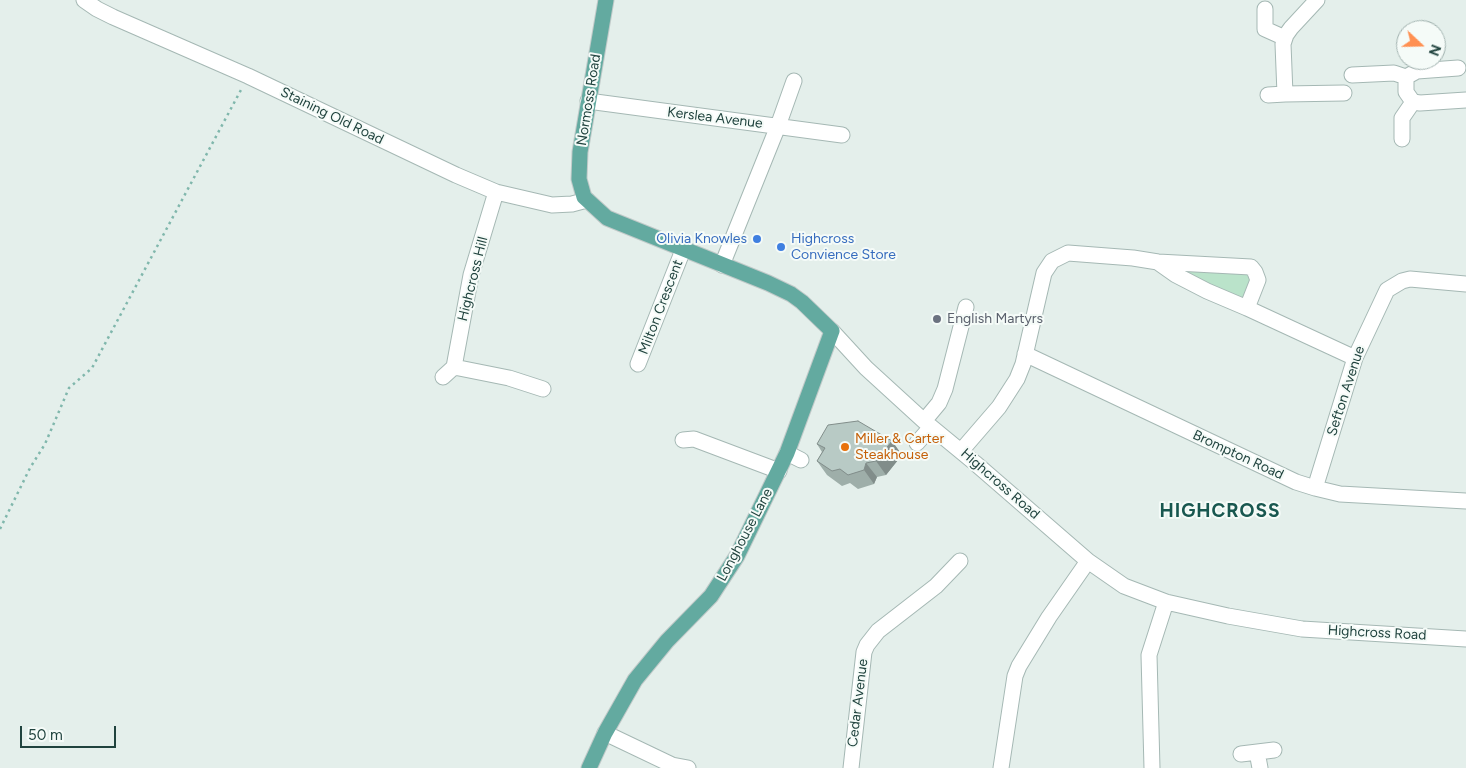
<!DOCTYPE html>
<style>
body{margin:0}
#map{position:relative;width:1466px;height:768px;overflow:hidden;background:#e4efeb;font-family:Figtree,sans-serif}
canvas{display:block}
.north{position:absolute;left:1396px;top:20px;width:50px;height:50px;box-sizing:border-box;background:#f5fbf8;border:1px solid #a0b1ae;border-radius:50%;rotate:111deg;font-size:14px;font-weight:700;line-height:20px;text-align:center;color:#20433e}
.north::after{content:'';display:block;margin:auto;width:18px;height:22px;background:#ff9052;clip-path:polygon(50% 0,100% 100%,50% 72%,0 100%)}
.scale{position:absolute;left:20px;top:726px;width:96px;height:22px;box-sizing:border-box;border:2px solid #20433e;border-top:0;padding-left:6px;font-size:15px;line-height:18px;white-space:nowrap;color:#20433e;-webkit-text-stroke:4px #f5fbf8;paint-order:stroke}
</style>
<div id="map">
<canvas width="1466" height="768"></canvas>
<div class="north">N</div>
<div class="scale">50 m</div>
</div>
<script>
const context = document.querySelector('canvas').getContext('2d');
context.lineJoin = 'round';
function paint(path, color) {
  context.fillStyle = color;
  context.fill(path, 'evenodd');
}
function shape(rows) {
  const path = new Path2D();
  for (const r of rows) {
    path.moveTo(r[0], r[1]);
    for (let i = 2; i < r.length; i += 2) path.lineTo(r[i], r[i + 1]);
  }
  return path;
}
function strokePath(path, color, width, dash) {
  context.strokeStyle = color;
  context.lineWidth = width;
  context.lineCap = dash ? 'butt' : 'round';
  context.setLineDash(dash || []);
  context.stroke(path);
}
function write(font, color, halo, rows, align = 'center') {
  context.font = font + ' Figtree,sans-serif';
  context.lineWidth = 4;
  context.setLineDash([]);
  context.textBaseline = 'middle';
  context.strokeStyle = halo;
  context.fillStyle = color;
  for (const [text, x, y, turn = 0] of rows) {
    context.save();
    context.translate(x, y);
    context.rotate((+turn || 0) * Math.PI / 180);
    context.textAlign = isNaN(turn) ? turn : align;
    if (halo) context.strokeText(text, 0, 0);
    context.fillText(text, 0, 0);
    context.restore();
  }
}
const green = shape([
 [1158,262,1255,272,1247,308]
]);
const path = shape([
 [0,529,30,468,45,444,69,388,92,368,242,88]
]);
const minor = shape([
 [84,0,97,9,113,17,248,76,456,175,496,192,552,205,572,204,587,200],
 [1317,0,1291,28,1286,35,1283,44,1285,94,1344,93],
 [1265,9,1265,29,1285,38],
 [1352,75,1394,73,1406,77,1417,71,1458,68],
 [1406,77,1406,92,1413,102,1420,103,1466,100],
 [1268,95,1285,94],
 [588,101,842,135],
 [1402,139,1402,118,1413,102],
 [1159,263,1176,275,1207,291,1247,308],
 [722,265,778,126,794,81],
 [832,331,866,368,924,421,975,463,1088,561,1124,586,1166,602,1228,616,1302,629,1466,639],
 [1025,354,1296,482,1315,488,1340,494,1466,501],
 [638,364,683,250],
 [454,367,509,378,543,389],
 [443,377,454,367,471,275,496,192],
 [924,421,939,403,945,389,966,307],
 [683,440,694,439,779,471],
 [917,443,931,427],
 [961,451,999,407,1017,379,1023,364,1044,273,1052,261,1068,253,1133,258,1158,262,1251,267,1255,272,1258,280,1247,308,1355,358],
 [787,453,801,460],
 [1315,488,1355,358,1387,290,1402,281,1410,279,1466,284],
 [605,733,672,765,688,768],
 [1257,752,1260,768],
 [1241,754,1274,750],
 [851,768,864,652,867,645,878,631,936,586,960,561],
 [1001,768,1015,676,1019,666,1049,617,1088,561],
 [1152,768,1149,655,1166,602]
]);
const major = shape([
 [589,768,605,733,635,680,667,641,711,596,737,556,787,453,832,331,802,302,791,294,768,283,607,218,584,197,579,179,580,152,606,0]
]);
const wall = shape([
 [892,441,902,455,886,475,877,477,874,484,858,489,850,483,842,486,827,475,817,461,822,452,817,444]
]);
const shadedWall = shape([
 [892,441,902,455,886,475,876,461],
 [866,463,877,477,874,484,864,470]
]);
const building = shape([
 [858,421,892,441,876,461,866,463,864,470,848,475,840,469,832,471,817,461,825,448,817,444,828,425,858,421]
]);
const markers = [
 [757,239,5,"#3f7fe0"],
 [781,247,5,"#3f7fe0"],
 [937,319,5,"#6b7280"],
 [845,447,5,"#e8710a"]
];
const streetNames = [
 ["Normoss Road",589,100,-81],
 ["Staining Old Road",332,116,26],
 ["Kerslea Avenue",715,118,7],
 ["Highcross Hill",473,279,-76],
 ["Milton Crescent",661,307,-69],
 ["Sefton Avenue",1346,391,-72],
 ["Brompton Road",1238,455,25],
 ["Highcross Road",1000,484,41],
 ["Longhouse Lane",745,535,-62],
 ["Highcross Road",1377,633,3],
 ["Cedar Avenue",858,703,-83]
];
const shopNames = [
 ["Olivia Knowles",747,239],
 ["Highcross",791,239,"left"],
 ["Convience Store",791,255,"left"]
];
const worshipNames = [
 ["English Martyrs",947,319]
];
const foodNames = [
 ["Miller & Carter",855,439],
 ["Steakhouse",855,455]
];
const districtNames = [
 ["HIGHCROSS",1220,511]
];
paint(green, '#bae3ca');
strokePath(minor, '#a5b8b4', 17);
strokePath(major, '#c1cac9', 17);
strokePath(path, '#80b7ac', 2.5, [2.5, 4]);
strokePath(minor, '#fff', 15);
strokePath(major, '#63aaa0', 15);
paint(wall, '#9eaea9');
paint(shadedWall, '#818d8a');
paint(building, '#b8cac5');
strokePath(building, '#818d8a', 1);
for (const [x, y, r, color] of markers) {
  const dot = new Path2D();
  dot.arc(x, y, r, 0, 2 * Math.PI);
  context.fillStyle = color;
  context.fill(dot);
  strokePath(dot, '#f5fbf8', 2);
}
write('14px', '#20433e', '#f5fbf8', streetNames);
write('14px', '#366cbe', '#f5fbf8', shopNames, 'right');
write('14px', '#5b616d', '#f5fbf8', worshipNames, 'left');
write('14px', '#c56008', '#f5fbf8', foodNames, 'left');
context.letterSpacing = '1px';
write('bold 19px', '#195850', '#f5fbf8', districtNames);
context.letterSpacing = '0px';
</script>
